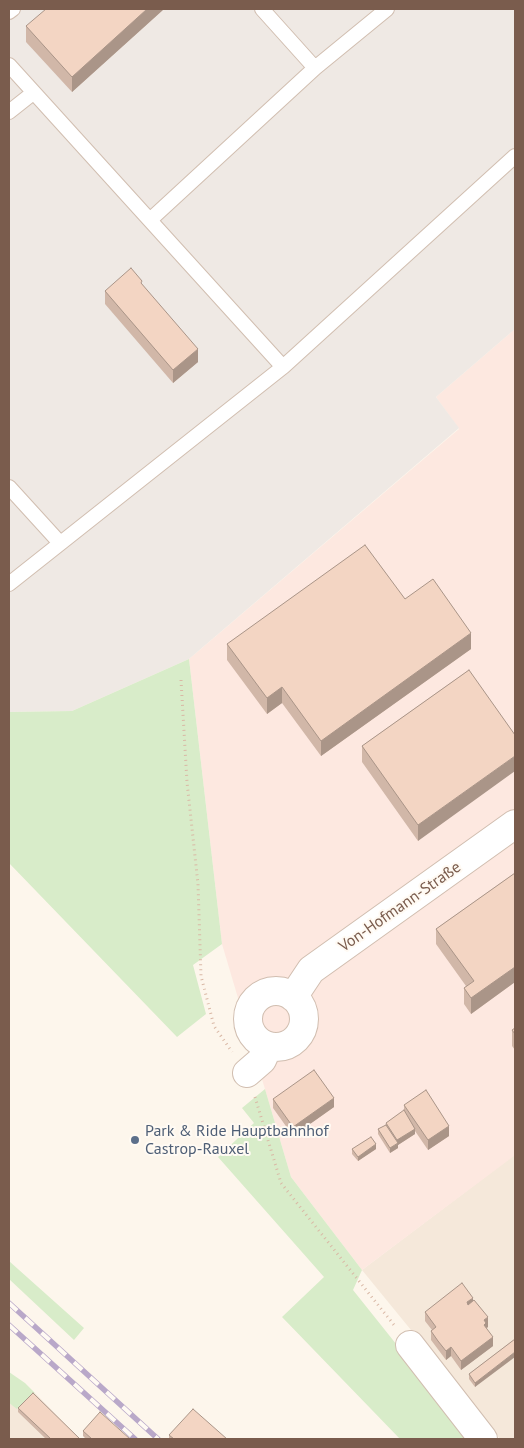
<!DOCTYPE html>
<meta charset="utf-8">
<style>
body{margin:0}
#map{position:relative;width:524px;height:1448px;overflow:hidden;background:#fdf6ec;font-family:"PT Sans",sans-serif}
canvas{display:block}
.frame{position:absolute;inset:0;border:10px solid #7a5c4d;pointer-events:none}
</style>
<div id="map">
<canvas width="524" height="1448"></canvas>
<div class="frame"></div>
</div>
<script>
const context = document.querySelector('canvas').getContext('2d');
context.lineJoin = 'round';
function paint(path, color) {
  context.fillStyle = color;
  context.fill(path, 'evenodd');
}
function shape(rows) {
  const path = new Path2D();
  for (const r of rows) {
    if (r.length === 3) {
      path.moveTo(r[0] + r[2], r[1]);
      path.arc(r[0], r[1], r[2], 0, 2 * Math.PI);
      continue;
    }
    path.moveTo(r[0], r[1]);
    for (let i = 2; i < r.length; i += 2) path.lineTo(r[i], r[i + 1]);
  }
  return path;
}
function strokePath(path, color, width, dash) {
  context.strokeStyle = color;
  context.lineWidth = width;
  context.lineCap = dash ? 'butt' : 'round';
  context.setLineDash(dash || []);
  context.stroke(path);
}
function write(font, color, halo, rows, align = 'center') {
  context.font = font + ' "PT Sans",sans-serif';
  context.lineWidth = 4;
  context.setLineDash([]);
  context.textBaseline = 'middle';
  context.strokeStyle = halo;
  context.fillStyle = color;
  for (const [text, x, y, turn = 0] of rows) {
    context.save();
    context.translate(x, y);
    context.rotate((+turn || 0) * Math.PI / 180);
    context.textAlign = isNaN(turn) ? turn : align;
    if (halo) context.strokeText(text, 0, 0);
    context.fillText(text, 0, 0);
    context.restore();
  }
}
const residential = shape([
 [514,1155,515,1439,500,1439,362,1270],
 [35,1393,80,1439,9,1439,9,1403,18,1409]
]);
const commercial = shape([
 [515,329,515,1157,514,1156,362,1270,291,1177,222,944,189,659,459,429,436,397]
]);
const industrial = shape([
 [9,9,515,9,515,329,436,397,459,428,189,659,72,711,9,712]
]);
const green = shape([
 [189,659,222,944,193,965,206,1014,177,1037,9,863,9,712,72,711],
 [265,1089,291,1177,362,1270,353,1290,472,1439,400,1439,282,1317,324,1277,218,1157,254,1123,242,1108],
 [9,1261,84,1328,74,1340,9,1279],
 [9,1372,25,1383,35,1393,17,1409,9,1403]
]);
const path = shape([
 [181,680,187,782,198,884,201,976,214,1026,232,1052],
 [255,1097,281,1183,394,1325]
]);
const lane = shape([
 [262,9,315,68,387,9],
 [9,12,13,9],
 [9,65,283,367,515,156],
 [9,112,33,93],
 [150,220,315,68],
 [9,487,60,543],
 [9,584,283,367]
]);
const street = shape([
 [276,1019,28],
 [293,997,311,970,515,824],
 [247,1073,262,1060,268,1047],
 [410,1345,483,1439]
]);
const rail = shape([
 [9,1303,158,1439],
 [9,1325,135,1439]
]);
const wall = shape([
 [164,9,72,92,26,42,26,26],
 [142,285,198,362,173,383,105,304,105,291],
 [405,599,471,649,321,756,282,703,267,714,227,660,227,644],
 [469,670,418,841,362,762,362,746],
 [515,873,515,982,471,1014,464,1004,464,988,466,986,436,944,436,929],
 [515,1028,515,1050,512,1046,512,1030],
 [273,1099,334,1107,293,1136,273,1108],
 [404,1105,449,1136,428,1150,415,1131,415,1134,398,1145,398,1148,390,1153,378,1134,378,1129,386,1125,386,1123,404,1111],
 [352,1149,376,1149,358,1161,352,1154],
 [473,1301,488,1327,486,1329,493,1346,461,1370,451,1356,446,1360,431,1340,431,1331,432,1330,425,1321,425,1312],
 [515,1339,475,1387,469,1379,469,1374],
 [18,1408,80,1439,46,1439,18,1412],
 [83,1431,130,1439,86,1439,83,1436],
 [169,1435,227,1439,169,1439]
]);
const shadedWall = shape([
 [147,9,164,9,72,92,72,77],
 [198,349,198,362,173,383,173,370],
 [471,633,471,649,321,756,321,741],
 [282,687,282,703,267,714,267,698],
 [515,756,515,771,418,841,418,825],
 [515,967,515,982,471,1014,471,998],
 [334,1098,334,1107,293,1136,293,1127],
 [449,1126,449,1136,428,1150,428,1140],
 [415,1129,415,1134,398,1145,398,1148,390,1153,390,1148,397,1144,397,1140],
 [376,1144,376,1149,358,1161,358,1157],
 [473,1298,473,1307,467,1312,467,1302],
 [488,1317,488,1327,486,1328,486,1332,484,1334,484,1320],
 [493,1337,493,1346,461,1370,461,1361],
 [451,1347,451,1356,446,1360,446,1351],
 [515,1352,515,1357,475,1387,475,1383]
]);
const building = shape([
 [46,9,147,9,72,77,26,26,46,9],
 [131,268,142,281,141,283,198,349,173,370,105,291,131,268],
 [365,545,405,599,433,579,471,633,321,741,282,687,267,698,227,644,365,545],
 [469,670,515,735,515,756,418,825,362,746,469,670],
 [515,873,515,967,471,998,464,988,474,981,436,929,515,873],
 [515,1028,515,1034,512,1030,515,1028],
 [314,1070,334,1098,293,1127,273,1099,314,1070],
 [426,1090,449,1126,428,1140,404,1105,426,1090],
 [404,1110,415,1129,397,1140,386,1123,404,1110],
 [386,1125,398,1143,390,1148,378,1129,386,1125],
 [371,1137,376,1144,358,1157,352,1149,371,1137],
 [462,1283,473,1298,467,1302,468,1305,474,1300,488,1317,484,1320,486,1323,484,1325,493,1337,461,1361,451,1347,446,1351,438,1341,431,1331,436,1327,425,1312,462,1283],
 [515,1339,515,1352,475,1383,469,1374,515,1339],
 [33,1393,80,1439,51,1439,18,1408,33,1393],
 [193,1409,227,1439,174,1439,169,1435,193,1409],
 [100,1412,130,1439,92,1439,83,1431,100,1412]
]);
const markers = [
 [135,1140,5,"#5c6f8a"]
];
const streetNames = [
 ["Von-Hofmann-Straße",400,907,-35]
];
const serviceNames = [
 ["Park & Ride Hauptbahnhof",145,1131],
 ["Castrop-Rauxel",145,1149]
];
paint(residential, '#f5e8da');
paint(commercial, '#fde8e0');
paint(industrial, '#efe9e4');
paint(green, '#d8ecc9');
strokePath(lane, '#d1beb0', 16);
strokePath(street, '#d1beb0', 30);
strokePath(path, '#d9b8a5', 3, [1, 4]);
strokePath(lane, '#fff', 14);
strokePath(street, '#fff', 28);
strokePath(rail, '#b9a8c9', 5.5);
strokePath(rail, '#fffaf3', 4, [11]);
paint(wall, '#d1b7a8');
paint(shadedWall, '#aa9588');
paint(building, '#f3d5c3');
strokePath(building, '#aa9588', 1);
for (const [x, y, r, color] of markers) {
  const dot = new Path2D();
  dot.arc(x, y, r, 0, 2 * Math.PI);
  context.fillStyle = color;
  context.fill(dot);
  strokePath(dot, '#fffaf3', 2);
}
write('16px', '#7a5c4d', '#fffaf3', streetNames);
write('16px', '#4e5e75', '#fffaf3', serviceNames, 'left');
</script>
